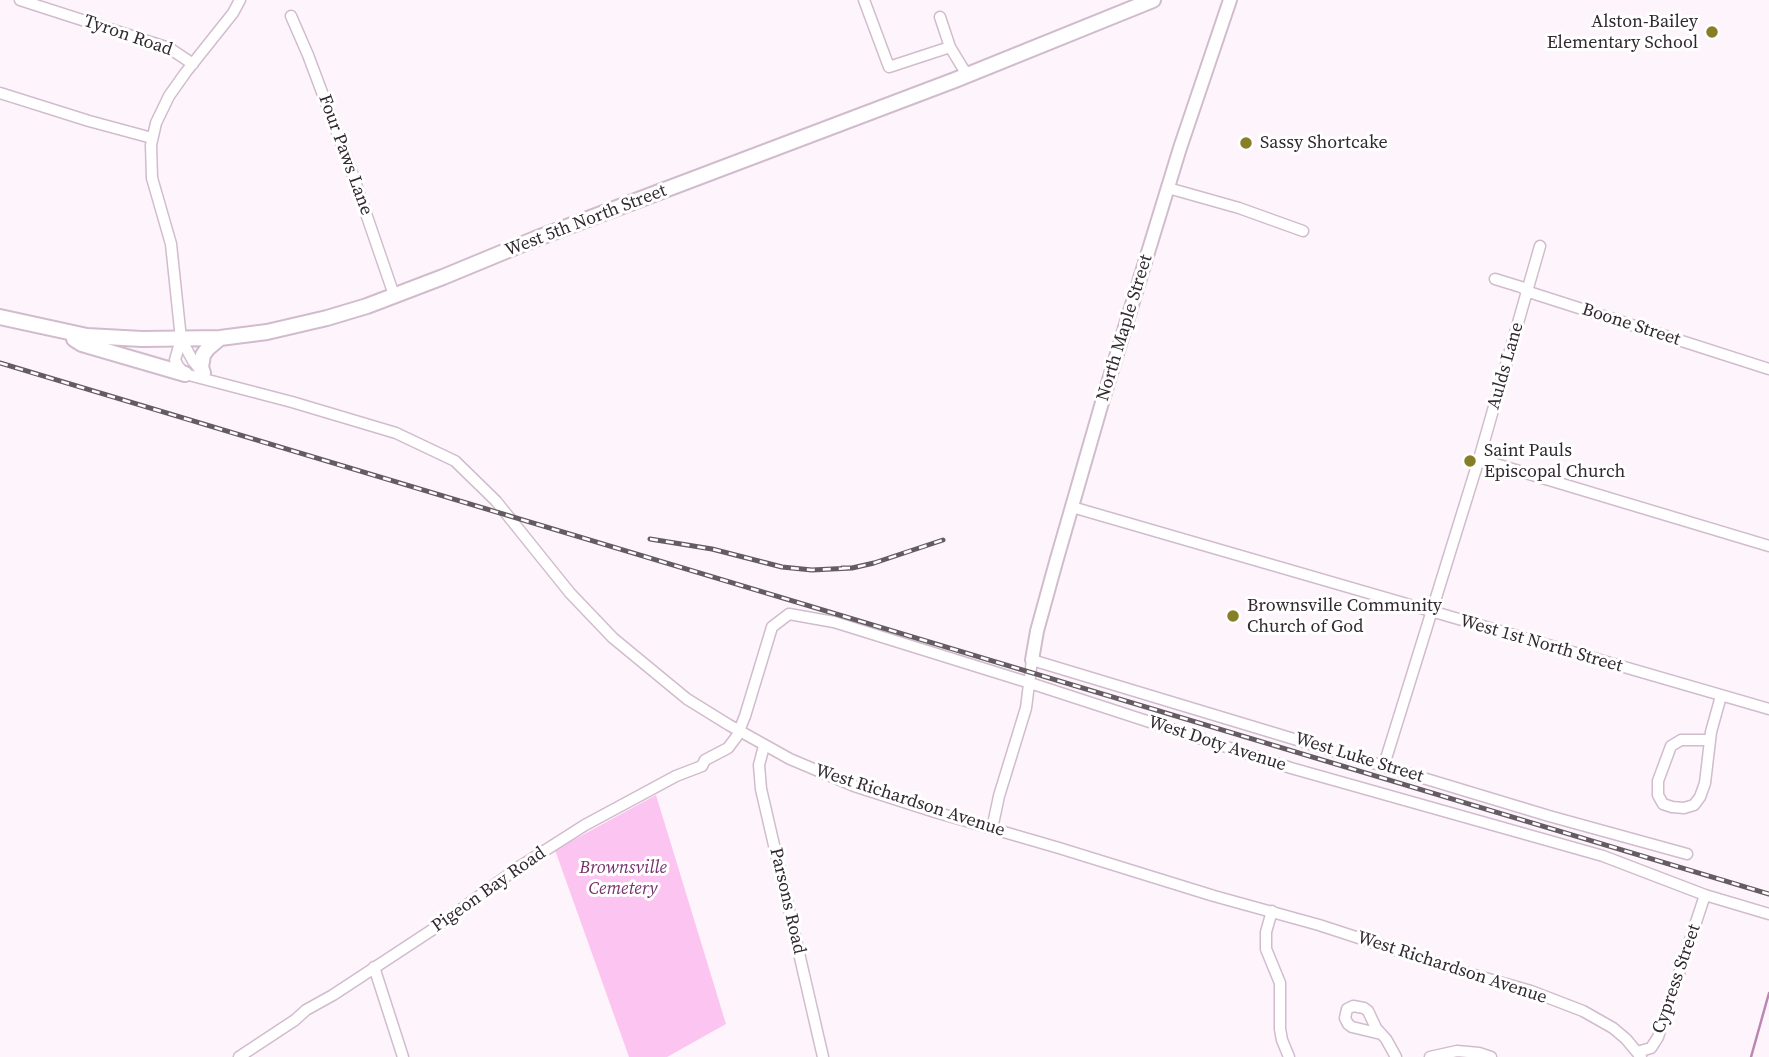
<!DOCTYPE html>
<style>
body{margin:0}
canvas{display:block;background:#fef5fc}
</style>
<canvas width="1769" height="1057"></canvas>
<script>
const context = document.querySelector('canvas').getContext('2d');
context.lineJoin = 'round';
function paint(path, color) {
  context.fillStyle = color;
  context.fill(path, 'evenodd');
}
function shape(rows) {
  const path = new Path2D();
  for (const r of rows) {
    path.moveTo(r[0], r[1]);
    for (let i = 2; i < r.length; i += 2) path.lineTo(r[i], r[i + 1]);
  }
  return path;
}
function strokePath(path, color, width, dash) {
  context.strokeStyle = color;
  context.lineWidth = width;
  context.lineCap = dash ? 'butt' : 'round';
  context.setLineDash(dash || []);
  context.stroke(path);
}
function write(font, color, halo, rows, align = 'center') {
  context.font = font + ' "Source Serif 4",serif';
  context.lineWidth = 6;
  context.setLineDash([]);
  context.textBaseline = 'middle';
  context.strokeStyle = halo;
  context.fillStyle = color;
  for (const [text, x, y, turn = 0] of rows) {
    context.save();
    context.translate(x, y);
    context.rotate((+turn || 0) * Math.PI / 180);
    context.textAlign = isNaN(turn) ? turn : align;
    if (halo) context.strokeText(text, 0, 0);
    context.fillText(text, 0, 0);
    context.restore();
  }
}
const green = shape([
 [656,795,726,1024,667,1057,629,1057,555,850]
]);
const stream = shape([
 [1751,1057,1769,993]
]);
const minor = shape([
 [20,0,169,48,193,64],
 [864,0,889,67,950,47],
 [291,16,308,55,350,167,394,295],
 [940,17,950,47,967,75],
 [0,93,89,121,152,138],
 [1168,188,1239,208,1303,231],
 [1495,279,1521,287,1532,293,1769,369],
 [181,339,175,360,178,366,185,374,292,402,396,433,455,461,496,501,570,593,613,638,687,699,729,725,790,759,854,786,935,812,1059,848,1214,896,1319,925,1457,970,1531,991,1583,1011,1613,1028,1626,1039,1641,1057],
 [202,372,193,361,181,339,171,244,152,178,151,145,156,123,169,96,186,72,233,13,240,0],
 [1479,459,1769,546],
 [1072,507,1769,709],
 [1710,740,1681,740,1671,746,1658,781,1658,795,1663,804,1672,807,1684,808,1694,805,1700,797,1705,783,1711,732,1721,696],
 [764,746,759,765,761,789,823,1057],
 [1384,765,1479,459,1540,246],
 [992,829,999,796,1026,708,1032,660,1549,816,1687,854],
 [1272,911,1266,932,1266,949,1280,983,1280,1029,1282,1040,1289,1057],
 [374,967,403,1057],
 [1381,1034,1352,1027,1348,1024,1345,1018,1347,1009,1353,1006,1364,1008,1368,1011,1376,1028,1386,1039,1396,1057],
 [1637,1052,1651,1048,1658,1037,1705,895],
 [239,1057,295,1020,306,1010,333,995,438,926,519,867,585,825,676,776,702,766,705,760,728,748,737,736,745,716,772,627,789,614,834,622,1030,683,1291,768,1603,856,1705,895,1769,914],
 [1430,1057,1457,1051,1479,1053,1491,1057]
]);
const tertiary = shape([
 [1032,660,1037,631,1056,562,1101,406,1180,148,1230,0]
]);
const primary = shape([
 [0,317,87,336,142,339,220,338,267,332,327,318,367,306,443,277,535,239,955,80,1153,0],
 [74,339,82,344,185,374],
 [203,373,201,367,203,355,208,348,220,338]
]);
const rail = shape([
 [0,363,1769,894],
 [650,539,712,549,782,567,812,570,852,568],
 [842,568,852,568,874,563,943,540]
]);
const markers = [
 [1712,32,7,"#877f26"],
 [1246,143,7,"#877f26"],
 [1470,461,7,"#877f26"],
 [1233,616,7,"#877f26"]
];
const poiNames = [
 ["Alston-Bailey",1698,22,"right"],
 ["Elementary School",1698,43,"right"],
 ["Sassy Shortcake",1260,143],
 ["Saint Pauls",1484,451],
 ["Episcopal Church",1484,472],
 ["Brownsville Community",1247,606],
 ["Church of God",1247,627]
];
const streetNames = [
 ["Tyron Road",128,36,19],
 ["Four Paws Lane",345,155,70],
 ["West 5th North Street",586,221,-21],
 ["Boone Street",1631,325,18],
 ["North Maple Street",1125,328,-73],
 ["Aulds Lane",1506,366,-74],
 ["West 1st North Street",1541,644,16],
 ["West Doty Avenue",1217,744,18],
 ["West Luke Street",1359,758,17],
 ["West Richardson Avenue",910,801,18],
 ["Pigeon Bay Road",489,890,-35],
 ["Parsons Road",787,901,77],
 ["West Richardson Avenue",1452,968,18],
 ["Cypress Street",1677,979,-71]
];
const parkNames = [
 ["Brownsville",623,868],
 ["Cemetery",623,889]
];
paint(green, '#fcc4f1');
strokePath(stream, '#bc86b3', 2.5);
strokePath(minor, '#d1bccd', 13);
strokePath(tertiary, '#d1bccd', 16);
strokePath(primary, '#d1bccd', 18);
strokePath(minor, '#fff', 10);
strokePath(tertiary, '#fff', 12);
strokePath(primary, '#fff', 14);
strokePath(rail, '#645c62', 5);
strokePath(rail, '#fff', 2.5, [8]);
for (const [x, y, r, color] of markers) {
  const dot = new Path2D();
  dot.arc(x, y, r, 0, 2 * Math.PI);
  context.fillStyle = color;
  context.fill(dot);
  strokePath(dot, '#fff', 2.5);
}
write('18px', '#31292f', '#fff', poiNames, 'left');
write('18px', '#31292f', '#fff', streetNames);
write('italic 18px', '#75336c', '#fff', parkNames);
</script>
